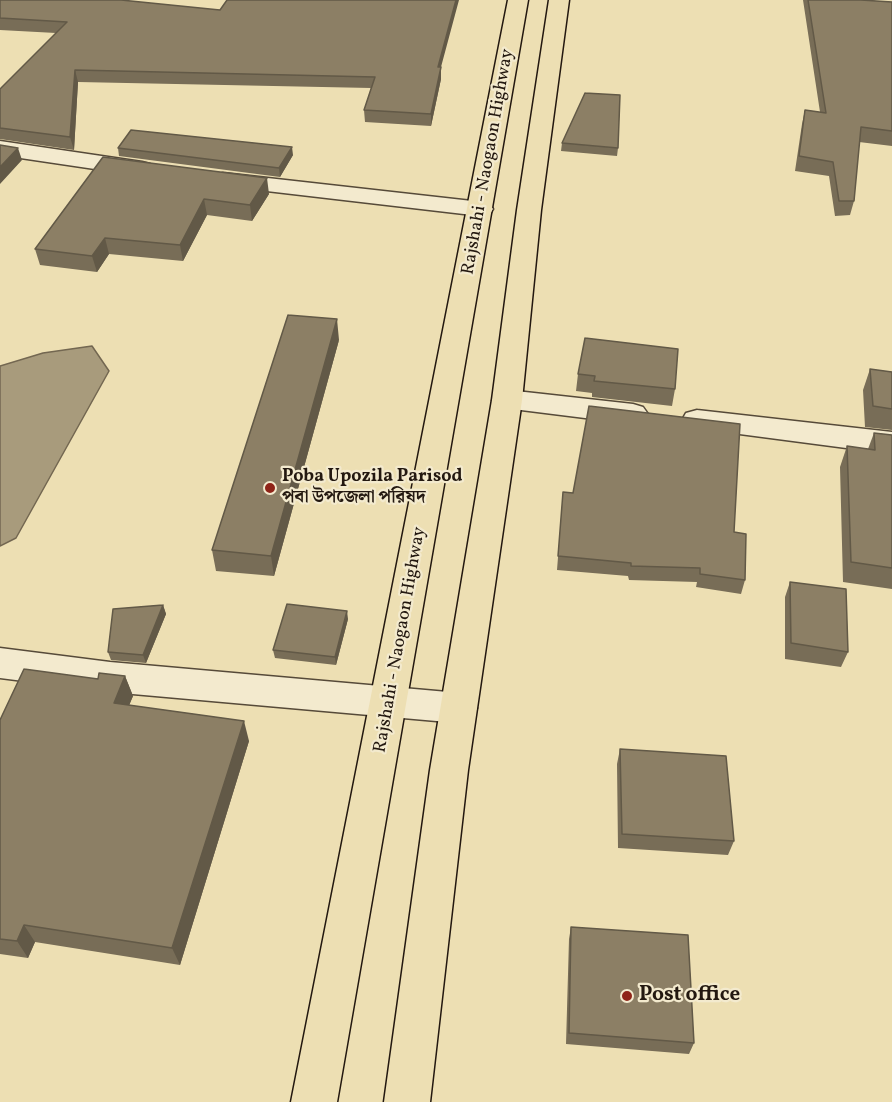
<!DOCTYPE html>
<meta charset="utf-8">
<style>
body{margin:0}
canvas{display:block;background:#eddfb3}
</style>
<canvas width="892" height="1102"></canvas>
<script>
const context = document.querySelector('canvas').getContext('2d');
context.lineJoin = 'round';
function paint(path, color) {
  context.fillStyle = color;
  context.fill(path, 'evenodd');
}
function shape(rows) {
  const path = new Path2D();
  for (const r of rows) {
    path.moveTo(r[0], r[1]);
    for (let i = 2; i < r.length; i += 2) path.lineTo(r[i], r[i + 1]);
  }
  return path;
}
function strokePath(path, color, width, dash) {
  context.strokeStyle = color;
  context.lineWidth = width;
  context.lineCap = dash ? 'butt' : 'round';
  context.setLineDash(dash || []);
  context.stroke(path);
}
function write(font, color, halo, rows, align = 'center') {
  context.font = font + ' Vollkorn,"Noto Serif Bengali",serif';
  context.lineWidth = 4.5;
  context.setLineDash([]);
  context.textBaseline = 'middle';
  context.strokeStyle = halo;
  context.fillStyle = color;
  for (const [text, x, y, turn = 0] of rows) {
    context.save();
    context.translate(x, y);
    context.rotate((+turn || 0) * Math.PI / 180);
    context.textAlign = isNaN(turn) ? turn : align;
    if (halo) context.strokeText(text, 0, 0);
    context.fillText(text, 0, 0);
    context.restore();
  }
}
const water = shape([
 [92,346,109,371,16,538,0,546,0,366,43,353,92,346]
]);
const minor = shape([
 [0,141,142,162,150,164,154,169,150,174,142,176,0,155,0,141],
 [223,173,481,202,490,204,493,209,490,214,481,216,215,185,211,180,215,175,223,173],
 [507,390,633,404,643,407,648,414,643,421,633,424,497,407,492,400,497,393,507,390],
 [697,410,892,432,892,454,686,427,682,420,686,413,697,410],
 [0,648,110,662,459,693,472,697,477,708,472,719,459,723,110,692,0,678,0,648]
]);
const primary = shape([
 [508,0,528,0,337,1102,291,1102,508,0],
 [549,0,569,0,541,210,522,400,468,770,430,1102,384,1102,430,770,492,400,517,210,549,0]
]);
const wall = shape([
 [0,0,441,67,441,79,431,126,365,122,364,110,371,88,78,82,74,150,0,139,0,89,56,33,0,30],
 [803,0,861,0,892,2,892,146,859,142,854,201,850,215,835,216,829,176,795,171,802,124,805,110,820,112],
 [562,143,618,148,617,156,561,151],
 [118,148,293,155,280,177,119,156],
 [103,157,269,194,252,221,207,215,183,261,109,254,97,272,40,265,35,249],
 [585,338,675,389,672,406,592,397,592,393,576,391,578,374],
 [339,340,274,576,216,571,212,550],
 [870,369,892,372,892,430,865,427,863,390],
 [874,433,892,435,892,589,843,582,840,467,847,446,868,449],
 [562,506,734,532,745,580,741,594,696,587,697,582,629,580,628,576,557,570],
 [790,582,848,652,841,667,785,659,785,597],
 [163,605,166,614,146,663,111,660,108,652],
 [348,619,336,665,275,658,273,650],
 [125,676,133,696,129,705,249,741,180,965,35,942,28,958,0,954,0,720,98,679],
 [620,749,734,841,728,855,618,848,617,764],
 [571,927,694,1043,689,1054,566,1044,569,939]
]);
const shadedWall = shape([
 [456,0,459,0,441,67,441,79,431,126,431,114,438,67],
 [75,70,78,82,74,150,70,137],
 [292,147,293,155,280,177,279,168],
 [18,148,22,160,0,184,0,167],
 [267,178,269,194,252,221,250,205],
 [204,199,207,215,183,261,180,245],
 [105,238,109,254,97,272,92,256],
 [337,319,339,340,274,576,271,556],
 [163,605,166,614,146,663,143,655],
 [347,611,348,619,336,665,335,657],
 [125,676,133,696,122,723,114,703],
 [244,721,249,741,180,965,172,948],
 [24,925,35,942,28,958,17,941]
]);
const building = shape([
 [0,0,121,0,220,10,227,0,456,0,438,67,441,67,431,114,364,110,375,77,75,70,70,137,0,128,0,89,67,22,0,18,0,0],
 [808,0,861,0,892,2,892,131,861,127,854,201,839,201,833,162,799,156,805,110,826,113,808,0],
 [585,93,620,95,618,148,562,143,585,93],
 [131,130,292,147,279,168,118,148,131,130],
 [0,145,18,148,0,167,0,145],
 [103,157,267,178,250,205,204,199,180,245,105,238,92,256,35,249,103,157],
 [288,315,337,319,271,556,212,550,288,315],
 [585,338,678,349,675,389,594,381,595,376,578,374,585,338],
 [870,369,892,372,892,409,873,406,870,369],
 [589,406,740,424,734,532,746,534,745,580,700,574,700,568,631,566,631,563,558,556,563,492,573,493,589,406],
 [874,433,892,435,892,568,851,562,847,446,875,450,874,433],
 [790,582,846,589,848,652,791,643,790,582],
 [287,604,347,611,335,657,273,650,287,604],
 [163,605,143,655,108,652,113,609,163,605],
 [24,669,98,679,99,673,125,676,114,703,244,721,172,948,24,925,17,941,0,939,0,720,24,669],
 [620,749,726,756,734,841,622,834,620,749],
 [571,927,688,935,694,1043,569,1033,571,927]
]);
const markers = [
 [270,488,6,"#8f2418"],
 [627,996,6,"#8f2418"]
];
const streetNames = [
 ["Rajshahi - Naogaon Highway",489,162,-80],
 ["Rajshahi - Naogaon Highway",401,640,-80]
];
const poiNames = [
 ["Poba Upozila Parisod",282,478],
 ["পবা উপজেলা পরিষদ",282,499]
];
const nearPoinames = [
 ["Post office",639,996]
];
paint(water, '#a89b7c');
strokePath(water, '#736751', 1.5);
strokePath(minor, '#564a39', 3);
strokePath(primary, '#231810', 3);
paint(minor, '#f3eace');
paint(primary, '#eddfb3');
paint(wall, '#786d57');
paint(shadedWall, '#625947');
paint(building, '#8c7f65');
strokePath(building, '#625947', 1.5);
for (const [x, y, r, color] of markers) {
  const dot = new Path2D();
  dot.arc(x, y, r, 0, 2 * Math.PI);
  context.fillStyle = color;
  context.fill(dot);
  strokePath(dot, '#f3eace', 2);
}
write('18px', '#231810', '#f3eace', streetNames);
write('bold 18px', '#231810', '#f3eace', poiNames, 'left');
write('bold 21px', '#231810', '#f3eace', nearPoinames, 'left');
</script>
